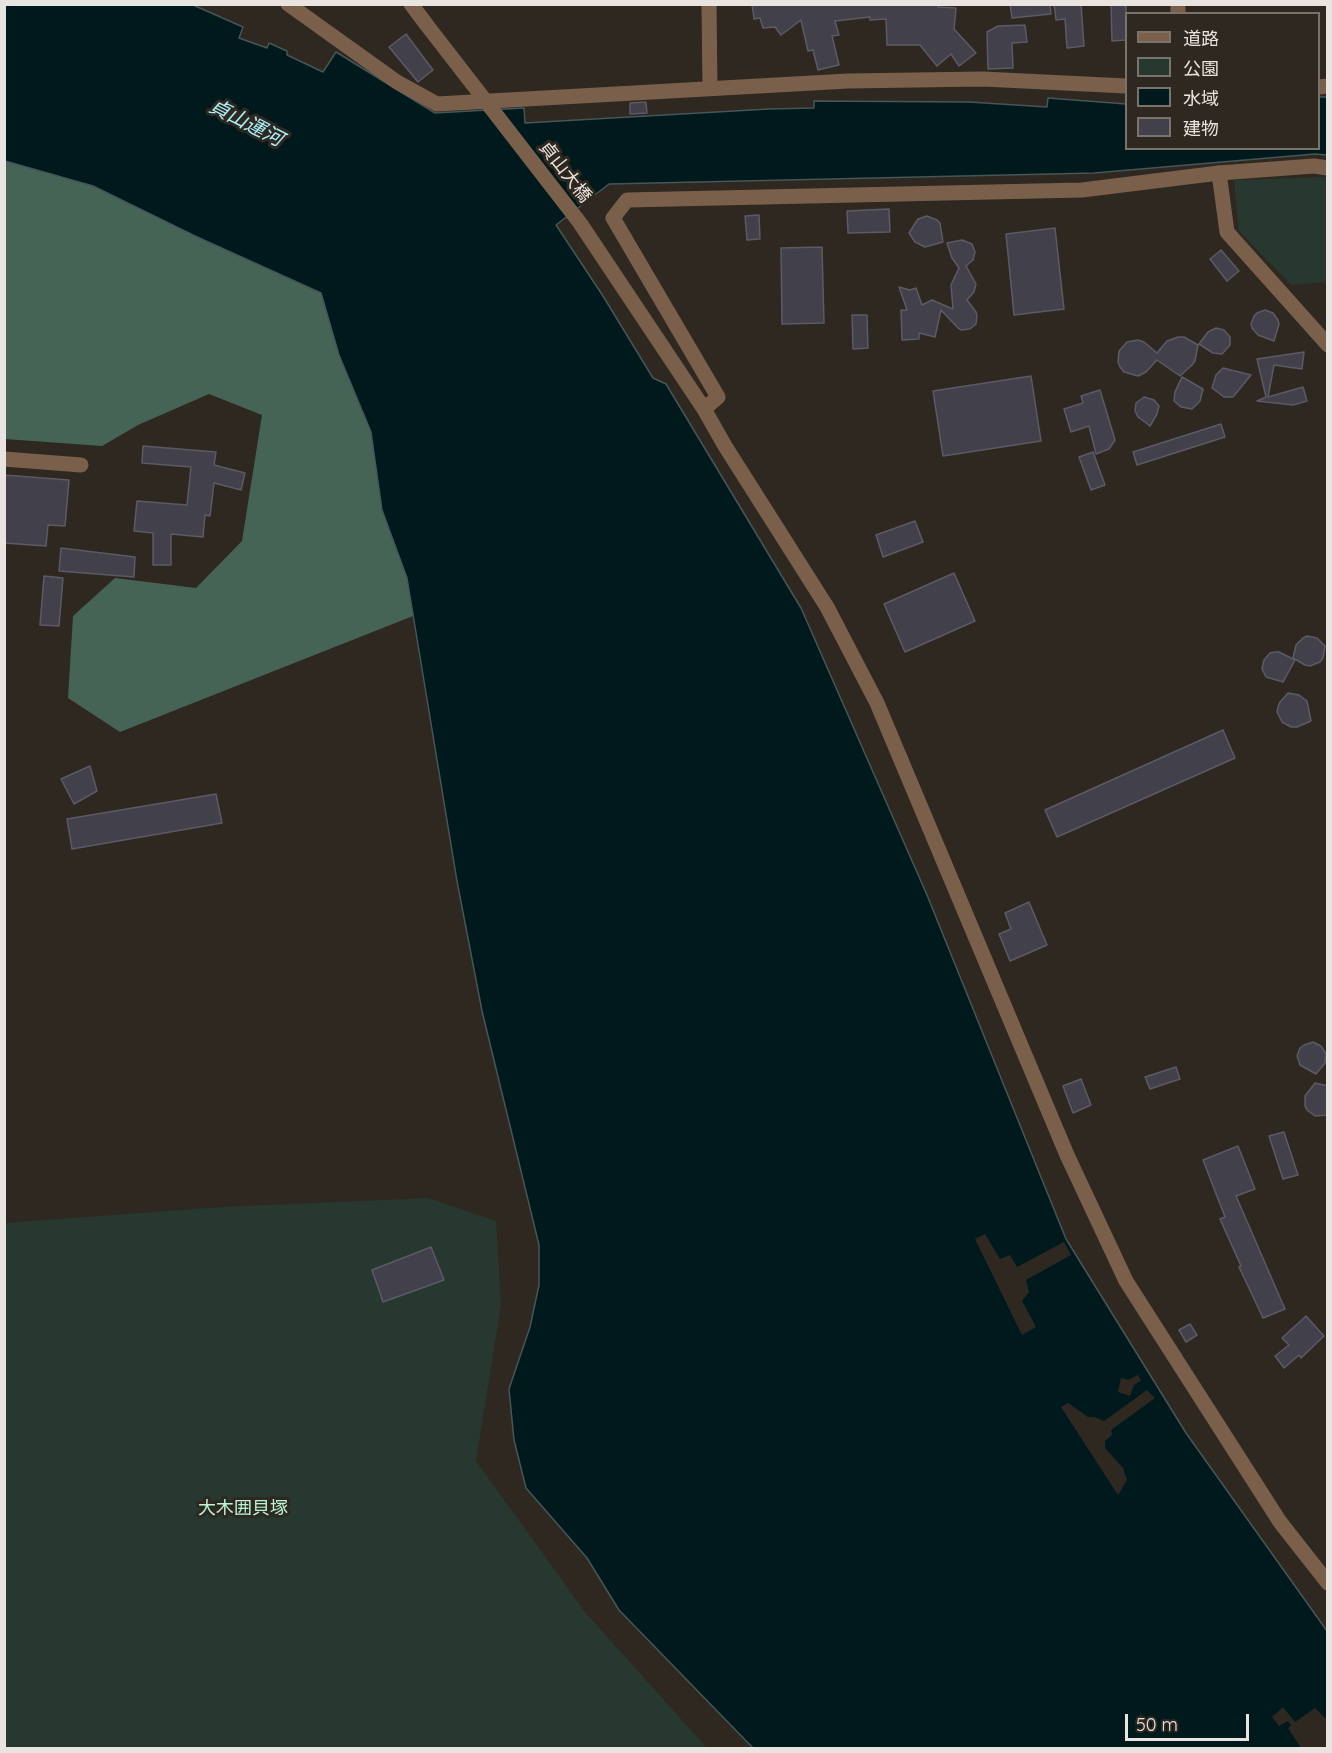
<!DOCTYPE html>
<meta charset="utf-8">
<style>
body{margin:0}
#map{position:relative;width:1332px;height:1753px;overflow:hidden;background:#2f2820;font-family:Quicksand,"Noto Sans JP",sans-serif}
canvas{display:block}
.frame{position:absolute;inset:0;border:6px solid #e9e4df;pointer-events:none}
.legend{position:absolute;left:1125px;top:12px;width:195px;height:138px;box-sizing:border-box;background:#2f2820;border:2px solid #79736c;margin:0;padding:8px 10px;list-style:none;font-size:18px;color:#e9e4df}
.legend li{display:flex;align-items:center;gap:12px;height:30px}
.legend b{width:30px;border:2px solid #79736c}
.scale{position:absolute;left:1125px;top:1714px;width:124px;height:27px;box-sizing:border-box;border:3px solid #e9e4df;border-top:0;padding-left:8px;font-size:18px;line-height:21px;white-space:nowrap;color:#e9e4df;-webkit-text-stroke:4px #2f2820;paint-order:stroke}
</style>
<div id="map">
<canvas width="1332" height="1753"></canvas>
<div class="frame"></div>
<ul class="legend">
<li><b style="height:8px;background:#7a604b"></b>道路</li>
<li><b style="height:16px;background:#26382f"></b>公園</li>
<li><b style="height:16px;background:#00191d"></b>水域</li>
<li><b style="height:16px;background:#42414b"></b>建物</li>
</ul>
<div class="scale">50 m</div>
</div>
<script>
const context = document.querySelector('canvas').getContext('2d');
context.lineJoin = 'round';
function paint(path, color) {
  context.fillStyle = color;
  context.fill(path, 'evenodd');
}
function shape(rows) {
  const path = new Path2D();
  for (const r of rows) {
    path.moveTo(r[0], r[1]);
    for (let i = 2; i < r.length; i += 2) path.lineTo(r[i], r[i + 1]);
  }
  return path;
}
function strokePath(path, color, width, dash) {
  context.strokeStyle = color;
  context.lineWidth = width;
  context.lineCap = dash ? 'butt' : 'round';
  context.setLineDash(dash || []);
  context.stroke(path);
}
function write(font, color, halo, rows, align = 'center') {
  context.font = font + ' Quicksand,"Noto Sans JP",sans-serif';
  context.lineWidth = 6;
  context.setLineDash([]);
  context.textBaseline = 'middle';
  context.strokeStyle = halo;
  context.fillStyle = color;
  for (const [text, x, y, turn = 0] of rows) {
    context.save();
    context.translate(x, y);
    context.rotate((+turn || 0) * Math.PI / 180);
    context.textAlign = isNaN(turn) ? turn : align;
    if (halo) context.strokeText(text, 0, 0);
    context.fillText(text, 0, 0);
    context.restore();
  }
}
const green = shape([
 [1327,177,1327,282,1291,285,1239,231,1234,180],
 [428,1198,496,1221,501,1305,476,1461,585,1612,707,1748,5,1748,5,1223,222,1207]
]);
const forest = shape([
 [4,161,93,186,195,236,322,293,339,355,371,432,382,510,407,578,413,616,120,732,68,698,73,616,115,578,196,588,242,541,262,415,209,394,138,425,102,446,5,439]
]);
const water = shape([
 [4,5,193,5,243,27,239,38,267,48,269,43,287,51,287,55,323,72,336,52,435,113,524,108,525,123,769,109,814,108,814,101,969,102,1047,107,1048,98,1126,104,1126,148,1318,148,1319,97,1327,97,1327,155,1315,154,1094,173,609,184,556,225,603,296,653,378,666,384,801,608,927,895,1066,1239,1186,1433,1327,1631,1327,1748,753,1748,619,1610,587,1558,526,1488,514,1440,509,1389,530,1327,539,1285,539,1245,482,1011,457,881,407,578,382,510,371,432,339,355,321,293,195,236,93,186,5,161,4,5]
]);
const pier = shape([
 [985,1234,1000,1259,1010,1255,1017,1267,1064,1242,1071,1255,1026,1280,1029,1292,1022,1301,1036,1327,1022,1335,975,1239],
 [1138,1375,1141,1381,1134,1385,1130,1396,1118,1392,1121,1378,1128,1380],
 [1147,1390,1155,1398,1111,1430,1112,1435,1105,1441,1105,1448,1123,1468,1127,1480,1118,1495,1061,1407,1068,1403,1088,1417,1094,1417,1104,1421],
 [1283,1707,1295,1722,1315,1708,1327,1720,1327,1748,1301,1748,1288,1728,1291,1725,1288,1721,1279,1726,1272,1717]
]);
const building = shape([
 [752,4,938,4,938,7,956,8,954,29,976,53,959,66,951,54,937,66,920,45,887,45,886,19,870,20,870,17,835,21,839,35,832,36,839,65,818,70,813,50,808,51,801,20,781,35,775,27,763,28,760,18,754,19,752,4],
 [1010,4,1050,4,1051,14,1012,18,1010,4],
 [1054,4,1081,4,1084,46,1067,48,1065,19,1056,20,1054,4],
 [1111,4,1126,4,1126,40,1112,41,1111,4],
 [1025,25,1027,42,1012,43,1013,68,988,69,987,32,998,26,1025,25],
 [406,34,433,70,418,82,389,47,406,34],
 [646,102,647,113,630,114,630,103,646,102],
 [889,209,890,232,848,233,847,211,889,209],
 [759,215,760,239,747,240,745,216,759,215],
 [927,216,937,220,940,223,943,242,925,247,915,242,909,233,918,219,927,216],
 [1055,228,1064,309,1014,315,1006,234,1055,228],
 [962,240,972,244,975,252,973,260,966,266,976,284,974,292,967,300,976,312,977,316,976,324,970,329,961,330,958,328,941,310,935,337,919,333,919,339,902,340,901,310,907,310,899,287,910,290,916,288,922,305,932,300,953,309,951,285,959,268,952,258,947,243,962,240],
 [822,247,824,323,782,324,781,248,822,247],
 [1221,250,1239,271,1227,281,1210,259,1221,250],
 [1265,310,1273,313,1278,320,1279,324,1274,341,1258,335,1252,328,1251,324,1254,316,1257,313,1265,310],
 [852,315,867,315,868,348,853,349,852,315],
 [1216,328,1224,330,1230,337,1230,345,1222,354,1213,353,1199,344,1208,332,1216,328],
 [1178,337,1184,337,1198,345,1195,361,1192,365,1180,376,1157,360,1146,372,1138,376,1124,372,1120,367,1118,362,1119,351,1127,342,1138,340,1144,342,1157,353,1167,341,1178,337],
 [1304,352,1302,369,1274,365,1268,397,1303,387,1307,401,1293,405,1257,401,1266,397,1257,359,1304,352],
 [1223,368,1251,375,1233,397,1224,397,1212,388,1216,375,1223,368],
 [1031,376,1041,441,943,456,933,391,1031,376],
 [1182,377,1203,389,1200,401,1192,409,1181,407,1174,401,1175,392,1182,377],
 [1100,390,1115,440,1109,449,1096,454,1089,426,1071,432,1064,409,1083,403,1081,396,1100,390],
 [1144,397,1154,400,1159,406,1157,414,1150,426,1138,417,1135,411,1136,403,1144,397],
 [1221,424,1225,437,1137,465,1133,452,1221,424],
 [143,446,216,452,214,465,245,473,241,490,214,483,210,516,205,515,203,537,171,534,171,565,153,565,153,533,134,531,137,501,187,505,191,467,142,463,143,446],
 [1093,452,1105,485,1091,490,1079,457,1093,452],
 [4,475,69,480,65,526,48,525,46,546,4,543,4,475],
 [915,521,923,542,883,557,876,535,915,521],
 [61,548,135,557,134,577,59,571,61,548],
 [954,573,975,621,905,652,884,604,954,573],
 [44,576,63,578,59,626,40,625,44,576],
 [1307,636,1317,638,1325,646,1323,658,1320,662,1310,666,1305,665,1293,658,1296,645,1303,638,1307,636],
 [1275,652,1279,652,1295,660,1283,682,1266,677,1262,669,1264,660,1270,653,1275,652],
 [1288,693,1299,695,1307,701,1311,721,1297,727,1291,727,1282,722,1277,712,1278,707,1280,702,1288,693],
 [1223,730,1235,758,1057,837,1045,810,1223,730],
 [90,766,97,791,74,804,61,779,90,766],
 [216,794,222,823,72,849,67,819,216,794],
 [1029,902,1047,945,1010,961,999,934,1011,929,1005,913,1029,902],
 [1313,1042,1321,1046,1326,1054,1325,1063,1316,1074,1300,1065,1297,1056,1300,1048,1304,1045,1313,1042],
 [1176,1067,1180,1079,1150,1089,1145,1077,1176,1067],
 [1081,1079,1091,1105,1073,1113,1063,1086,1081,1079],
 [1315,1083,1328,1086,1328,1115,1315,1116,1307,1110,1305,1106,1305,1096,1315,1083],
 [1284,1132,1298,1175,1283,1179,1269,1136,1284,1132],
 [1238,1146,1255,1189,1236,1196,1285,1309,1263,1318,1239,1267,1241,1266,1220,1219,1225,1217,1203,1160,1238,1146],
 [431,1247,444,1280,383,1302,372,1270,431,1247],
 [1306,1316,1324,1336,1301,1358,1299,1355,1284,1368,1275,1356,1289,1345,1282,1338,1306,1316],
 [1190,1324,1197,1335,1186,1342,1179,1330,1190,1324]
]);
const minor = shape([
 [288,4,397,82,437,104,848,81,983,79,1126,86],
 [709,4,710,88],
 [1178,4,1178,14],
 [1318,87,1328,86],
 [1219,173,1227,232,1328,345],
 [4,459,81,465]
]);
const tertiary = shape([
 [411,4,426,24],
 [664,349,704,409,725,446,827,607,877,703,1067,1155,1126,1281,1280,1522,1328,1583],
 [704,409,718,397,613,218,627,200,1082,190,1219,173,1314,166,1328,168]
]);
const tertiaryBridge = shape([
 [426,24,580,223,664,349]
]);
const streetNames = [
 ["貞山大橋",565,172,52]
];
const parkNames = [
 ["大木囲貝塚",243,1509]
];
const waterNames = [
 ["貞山運河",246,123,27]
];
paint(green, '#26382f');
paint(forest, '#456455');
paint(water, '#00191d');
strokePath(water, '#465657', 1.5);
paint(pier, '#2f2820');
paint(building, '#42414b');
strokePath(building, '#5b5a65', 1.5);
strokePath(minor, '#7a604b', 15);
strokePath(tertiary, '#7a604b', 15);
strokePath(tertiaryBridge, '#7a604b', 15);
write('18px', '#e9e4df', '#2f2820', streetNames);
write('18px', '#b8f4d6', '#2f2820', parkNames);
write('italic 20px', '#a9f2fc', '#2f2820', waterNames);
</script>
